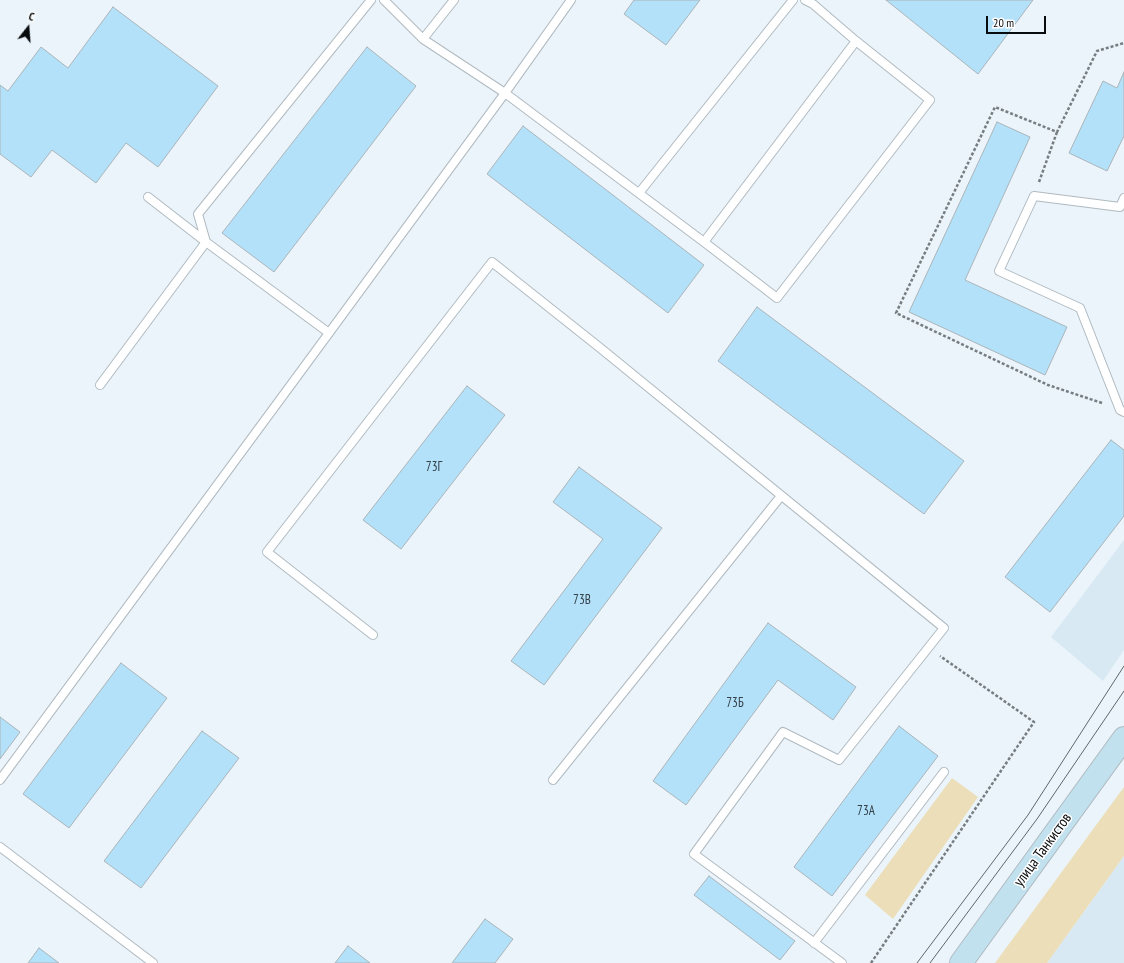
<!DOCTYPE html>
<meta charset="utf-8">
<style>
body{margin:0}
#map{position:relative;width:1124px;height:963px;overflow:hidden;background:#eaf4fa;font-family:"PT Sans Narrow",sans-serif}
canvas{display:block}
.north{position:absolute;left:8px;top:8px;width:40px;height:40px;-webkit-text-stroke:3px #fff;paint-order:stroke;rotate:17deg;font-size:11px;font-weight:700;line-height:16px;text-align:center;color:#090c0e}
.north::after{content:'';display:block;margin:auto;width:14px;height:18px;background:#090c0e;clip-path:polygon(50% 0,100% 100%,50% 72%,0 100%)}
.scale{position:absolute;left:986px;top:16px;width:60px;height:18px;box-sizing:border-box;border:2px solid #090c0e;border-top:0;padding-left:5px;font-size:12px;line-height:14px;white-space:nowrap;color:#090c0e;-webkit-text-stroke:3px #fff;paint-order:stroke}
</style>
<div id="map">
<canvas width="1124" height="963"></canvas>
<div class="north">С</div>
<div class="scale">20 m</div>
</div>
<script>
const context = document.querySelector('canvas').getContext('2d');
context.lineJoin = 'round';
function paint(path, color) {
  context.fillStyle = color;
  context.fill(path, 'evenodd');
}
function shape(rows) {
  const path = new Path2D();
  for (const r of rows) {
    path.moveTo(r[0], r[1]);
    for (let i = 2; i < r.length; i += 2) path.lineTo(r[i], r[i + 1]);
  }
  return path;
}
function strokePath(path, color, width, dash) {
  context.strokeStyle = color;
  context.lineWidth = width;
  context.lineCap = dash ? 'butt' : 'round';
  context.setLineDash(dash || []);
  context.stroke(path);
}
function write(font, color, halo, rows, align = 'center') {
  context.font = font + ' "PT Sans Narrow",sans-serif';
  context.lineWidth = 3;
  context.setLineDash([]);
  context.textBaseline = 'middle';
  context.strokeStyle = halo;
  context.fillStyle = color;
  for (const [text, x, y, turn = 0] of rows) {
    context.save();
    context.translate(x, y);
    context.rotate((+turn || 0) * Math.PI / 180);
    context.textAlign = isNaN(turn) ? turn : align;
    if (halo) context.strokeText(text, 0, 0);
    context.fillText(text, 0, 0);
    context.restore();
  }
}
const built = shape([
 [1124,540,1124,650,1103,681,1051,637],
 [1124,856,1124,963,1047,963]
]);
const green = shape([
 [952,778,978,797,893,919,865,895],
 [1124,787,1124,856,1047,963,995,963]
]);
const building = shape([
 [634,0,700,0,666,45,624,14,634,0],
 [886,0,1033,0,978,74,886,0],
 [113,7,218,86,158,167,126,143,96,183,52,150,31,177,0,154,0,85,8,91,41,47,68,68,113,7],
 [367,47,416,86,274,272,222,233,367,47],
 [1124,72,1124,136,1107,171,1069,153,1103,81,1117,88,1124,72],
 [997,122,1030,137,965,280,1067,327,1045,375,909,312,997,122],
 [523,126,704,265,668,313,487,174,523,126],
 [757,307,964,461,924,514,718,361,757,307],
 [467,386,505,415,401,549,363,520,467,386],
 [1111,440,1124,450,1124,516,1050,612,1005,577,1111,440],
 [579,467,662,528,544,685,511,661,603,539,553,502,579,467],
 [768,623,856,687,833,720,778,680,686,805,653,781,768,623],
 [121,663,167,698,69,828,23,794,121,663],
 [0,717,20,732,0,759,0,717],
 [899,726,938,756,832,896,794,867,899,726],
 [202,731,239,758,141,888,104,861,202,731],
 [709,876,795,941,780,960,694,895,709,876],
 [485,919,513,939,495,963,452,963,485,919],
 [348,946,370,963,335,963,348,946],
 [39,948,59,963,28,963,39,948]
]);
const path = shape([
 [1039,182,1057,132],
 [1102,403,1048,385,896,313,995,107,1057,132,1097,51,1124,43],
 [871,963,1034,722,940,656]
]);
const lane = shape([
 [384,0,423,39],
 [454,0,423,39,505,93,704,242,777,298,930,100,856,41,704,242],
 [805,0,813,4,856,41],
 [639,193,793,0],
 [148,197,206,242,329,333],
 [1124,198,1120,207,1034,196,999,271,1080,308,1120,410,1124,412],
 [100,385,206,242,198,214,371,0],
 [373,635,267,552,492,262,599,347,944,628,839,760,783,732,694,854,842,963],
 [0,780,329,333,505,93,571,0],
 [553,780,781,496],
 [0,847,153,963],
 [814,943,944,772]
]);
const secondary = shape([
 [961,963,1124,738]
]);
const tram = shape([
 [917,963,1028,815,1124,666],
 [930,963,1037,819,1124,691]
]);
const numberNames = [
 ["73Г",434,467],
 ["73В",582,600],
 ["73Б",735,703],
 ["73А",866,811]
];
const streetNames = [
 ["улица Танкистов",1043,850,-54]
];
paint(built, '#d8e9f3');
paint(green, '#ecdeb9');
paint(building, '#b3e1f9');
strokePath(building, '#aab4b9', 1);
strokePath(lane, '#b0bac0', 10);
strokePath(secondary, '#b0bac0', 24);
strokePath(path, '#777d81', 2.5, [3, 2]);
strokePath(lane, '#fff', 8);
strokePath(secondary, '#c1e1ef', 22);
strokePath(tram, '#61666a', 1);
write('13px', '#344149', null, numberNames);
write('15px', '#090c0e', '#fff', streetNames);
</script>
